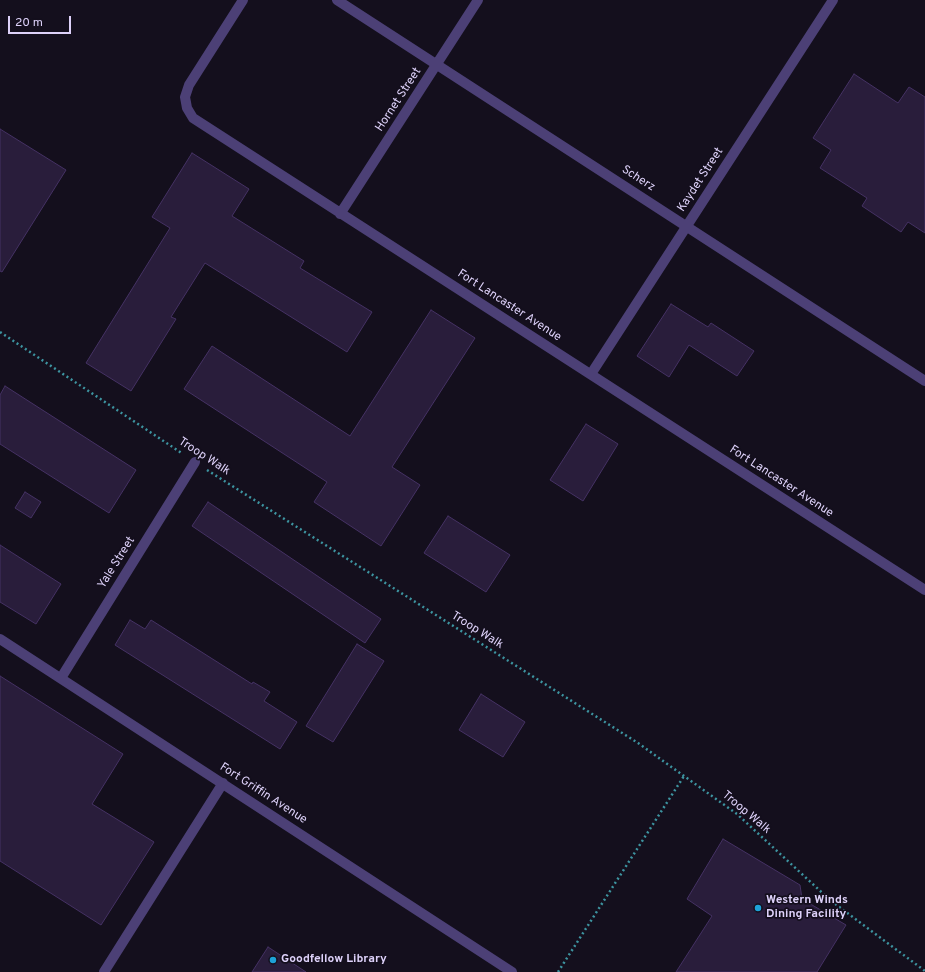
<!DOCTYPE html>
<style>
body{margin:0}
#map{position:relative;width:925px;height:972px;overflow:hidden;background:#140f1d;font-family:Overpass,sans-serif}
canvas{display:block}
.scale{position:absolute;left:8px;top:16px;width:63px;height:18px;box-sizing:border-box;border:2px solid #ddd1f9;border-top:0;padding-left:5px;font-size:12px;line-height:14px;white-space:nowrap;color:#ddd1f9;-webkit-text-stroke:3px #140f1d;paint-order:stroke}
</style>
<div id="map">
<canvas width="925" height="972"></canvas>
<div class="scale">20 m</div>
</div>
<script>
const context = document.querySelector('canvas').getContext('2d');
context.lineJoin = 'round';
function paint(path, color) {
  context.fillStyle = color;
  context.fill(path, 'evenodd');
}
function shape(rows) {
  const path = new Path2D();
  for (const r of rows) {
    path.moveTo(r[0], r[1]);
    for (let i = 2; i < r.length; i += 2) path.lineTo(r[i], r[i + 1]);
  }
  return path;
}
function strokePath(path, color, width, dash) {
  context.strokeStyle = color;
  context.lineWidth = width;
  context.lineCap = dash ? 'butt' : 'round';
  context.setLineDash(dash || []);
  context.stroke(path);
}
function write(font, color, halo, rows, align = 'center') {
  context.font = font + ' Overpass,sans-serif';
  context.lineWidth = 3.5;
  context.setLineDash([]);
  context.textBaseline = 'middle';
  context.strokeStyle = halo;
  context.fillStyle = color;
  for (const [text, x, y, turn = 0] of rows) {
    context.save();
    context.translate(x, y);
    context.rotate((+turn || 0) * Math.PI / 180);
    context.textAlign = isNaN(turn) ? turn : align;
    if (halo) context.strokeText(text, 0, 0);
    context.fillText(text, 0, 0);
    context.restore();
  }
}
const building = shape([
 [854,74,898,103,909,87,925,97,925,233,908,222,901,232,862,206,867,198,820,168,831,150,813,138,854,74],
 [0,129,66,170,2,272,0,271,0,129],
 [192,153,249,189,232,216,304,261,300,268,372,312,347,352,205,263,171,317,176,319,131,391,86,363,170,228,152,217,192,153],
 [671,304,708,327,711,323,754,351,737,376,689,345,669,377,637,356,671,304],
 [431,310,475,338,392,467,420,485,381,546,314,502,327,482,184,389,212,346,350,436,431,310],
 [5,386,136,470,109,513,0,444,0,395,5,386],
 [586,424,618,444,583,501,550,480,586,424],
 [25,492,41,502,31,518,15,508,25,492],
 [208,502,381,619,365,643,192,526,208,502],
 [448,516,510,555,486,592,424,553,448,516],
 [0,545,61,584,36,624,0,602,0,545],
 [130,620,145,629,151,620,252,684,253,682,270,692,264,701,297,722,280,749,115,645,130,620],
 [357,644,384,661,333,742,306,726,357,644],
 [0,676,123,754,92,804,154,842,101,925,0,861,0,676],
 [481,694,525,722,503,757,459,730,481,694],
 [723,839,800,885,802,899,846,925,817,972,676,972,712,916,687,899,723,839],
 [268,947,306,972,252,972,268,947]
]);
const path = shape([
 [0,332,183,454],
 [207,470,638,743,737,814,830,900,925,971],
 [558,972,684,776]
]);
const minor = shape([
 [243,0,189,85,185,97,187,108,193,118,925,590],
 [337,0,925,381],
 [340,214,478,0],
 [591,374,833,0],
 [0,639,512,972],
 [61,678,195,462],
 [104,972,223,783]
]);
const markers = [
 [758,908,4,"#1ea2d8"],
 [273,960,4,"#1ea2d8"]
];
const streetNames = [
 ["Hornet Street",399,100,-57],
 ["Scherz",638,179,33],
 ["Kaydet Street",701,180,-57],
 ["Fort Lancaster Avenue",509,306,33],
 ["Troop Walk",204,457,33],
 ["Fort Lancaster Avenue",781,482,33],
 ["Yale Street",117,563,-58],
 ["Troop Walk",477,631,32],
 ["Fort Griffin Avenue",263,794,33],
 ["Troop Walk",746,813,40]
];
const poiNames = [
 ["Western Winds",766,901],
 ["Dining Facility",766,915],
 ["Goodfellow Library",281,960]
];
paint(building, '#291d3b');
strokePath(building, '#453264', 1);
strokePath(path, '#3d94a0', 2.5, [2, 3]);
strokePath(minor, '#4c4076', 10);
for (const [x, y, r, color] of markers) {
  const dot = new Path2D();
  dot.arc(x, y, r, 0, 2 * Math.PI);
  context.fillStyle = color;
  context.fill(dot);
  strokePath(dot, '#140f1d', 1.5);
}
write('12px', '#ddd1f9', '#140f1d', streetNames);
write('bold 12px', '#ddd1f9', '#140f1d', poiNames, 'left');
</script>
